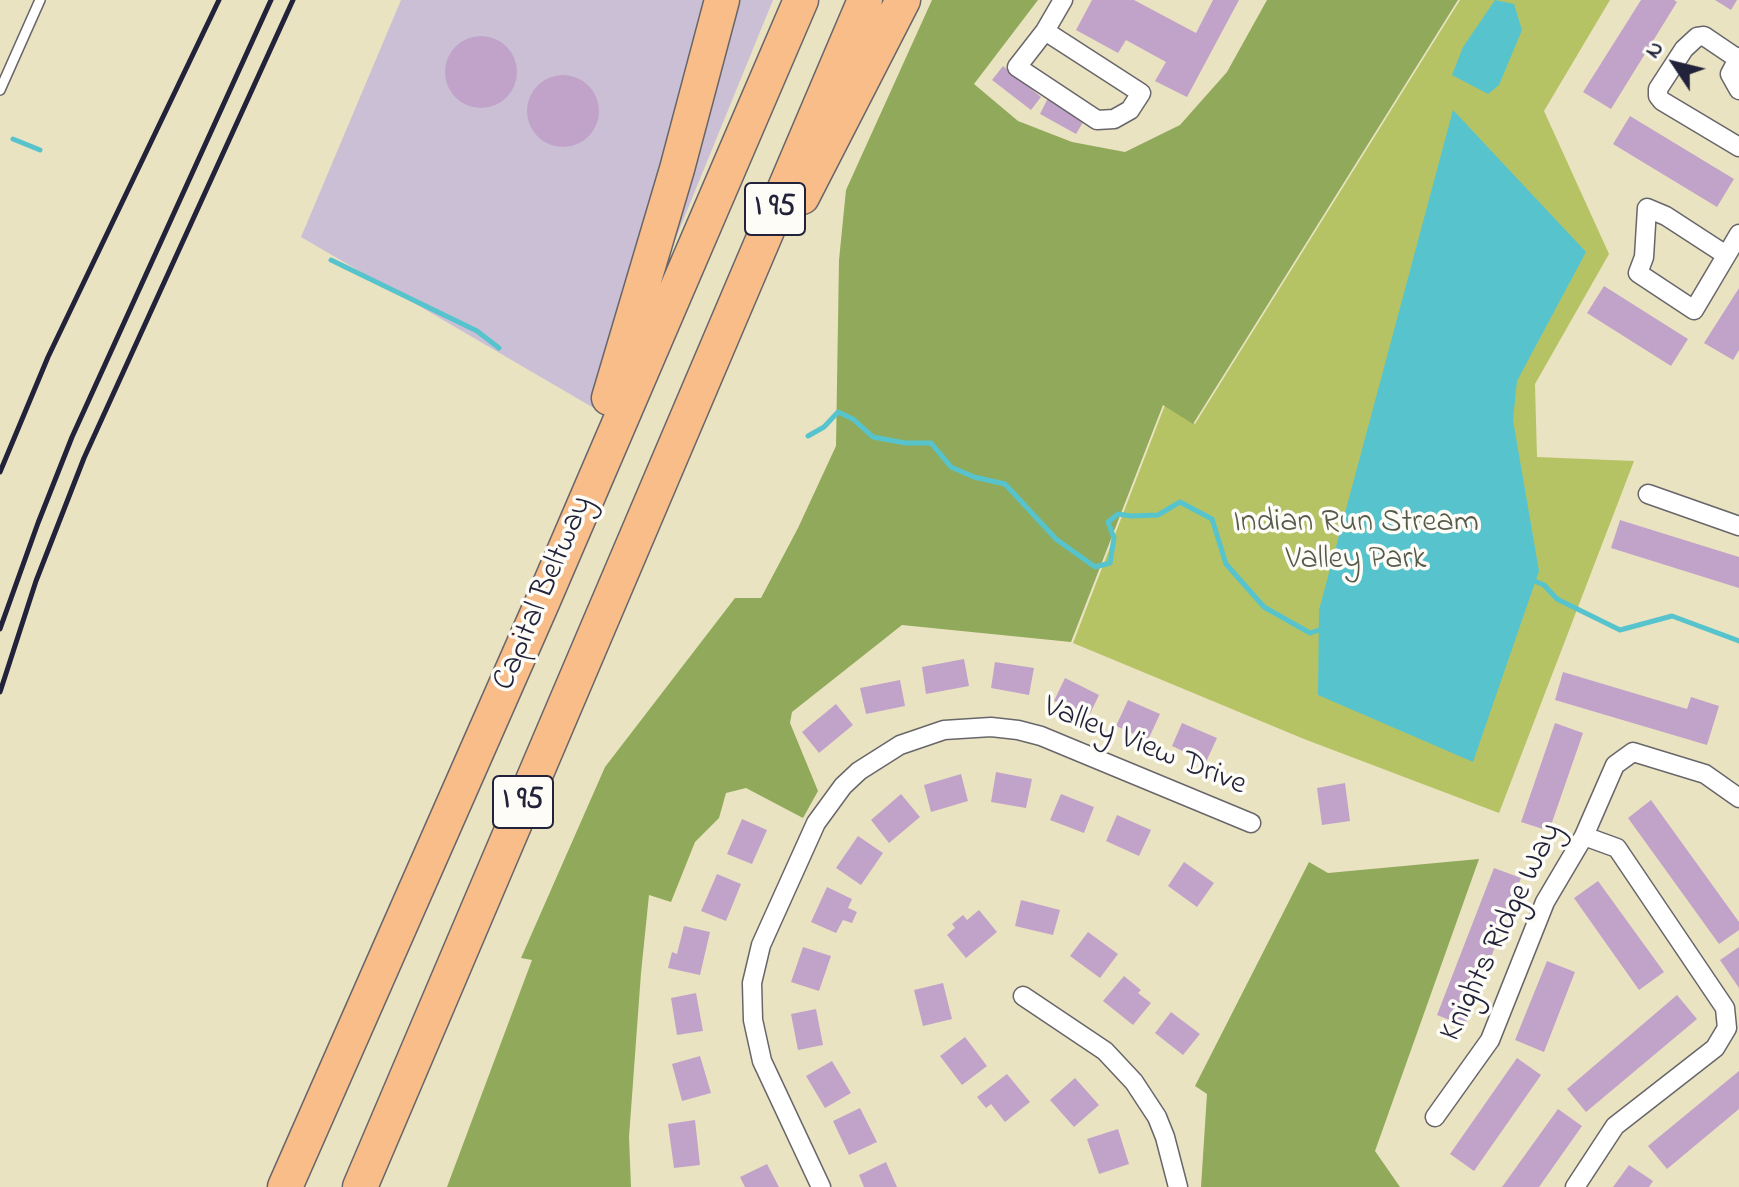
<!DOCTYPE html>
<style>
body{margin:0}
#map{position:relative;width:1739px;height:1187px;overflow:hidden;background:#eae3c1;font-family:"Indie Flower",sans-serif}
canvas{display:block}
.north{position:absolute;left:1635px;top:24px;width:80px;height:80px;-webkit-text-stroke:6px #fdfcf7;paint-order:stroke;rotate:305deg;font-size:22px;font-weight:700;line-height:32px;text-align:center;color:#22223b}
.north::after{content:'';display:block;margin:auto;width:28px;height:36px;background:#22223b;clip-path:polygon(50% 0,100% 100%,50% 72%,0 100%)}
</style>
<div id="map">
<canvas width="1739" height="1187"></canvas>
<div class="north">N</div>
</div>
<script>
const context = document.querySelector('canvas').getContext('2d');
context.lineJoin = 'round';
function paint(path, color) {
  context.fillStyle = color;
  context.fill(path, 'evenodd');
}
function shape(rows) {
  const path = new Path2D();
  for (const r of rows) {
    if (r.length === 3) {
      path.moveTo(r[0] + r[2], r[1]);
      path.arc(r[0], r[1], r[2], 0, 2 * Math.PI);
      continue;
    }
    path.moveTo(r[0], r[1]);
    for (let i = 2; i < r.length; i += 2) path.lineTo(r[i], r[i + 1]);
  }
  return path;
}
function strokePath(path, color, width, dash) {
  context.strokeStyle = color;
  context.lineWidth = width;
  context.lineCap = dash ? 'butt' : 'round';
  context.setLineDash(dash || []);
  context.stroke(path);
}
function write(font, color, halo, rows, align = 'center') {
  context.font = font + ' "Indie Flower",sans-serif';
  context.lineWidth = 7;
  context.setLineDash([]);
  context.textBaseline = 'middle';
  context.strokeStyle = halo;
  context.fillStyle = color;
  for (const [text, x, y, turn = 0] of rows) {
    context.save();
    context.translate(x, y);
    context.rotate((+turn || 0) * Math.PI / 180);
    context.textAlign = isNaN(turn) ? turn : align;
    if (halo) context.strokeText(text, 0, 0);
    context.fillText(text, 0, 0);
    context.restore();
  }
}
const industrial = shape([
 [401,0,773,0,604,414,301,237]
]);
const green = shape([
 [1460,0,1610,0,1544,111,1609,254,1535,384,1537,457,1634,461,1499,813,1304,739,1073,643,1165,405,1195,424]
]);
const forest = shape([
 [932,0,1038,0,974,84,1018,121,1072,142,1125,152,1180,125,1227,72,1267,0,1458,0,1193,424,1163,405,1071,642,902,625,792,712,790,723,818,791,803,818,746,788,726,793,719,818,695,842,671,902,649,895,641,973,629,1137,631,1187,447,1187,532,960,521,958,605,767,735,598,761,598,798,528,836,446,839,260,846,190],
 [1479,859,1375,1151,1400,1187,1201,1187,1207,1094,1195,1086,1309,862,1328,873]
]);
const water = shape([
 [1495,0,1514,4,1522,30,1499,85,1488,94,1452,75,1463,47],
 [1453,110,1586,252,1517,381,1513,420,1539,571,1473,762,1318,695,1319,610]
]);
const stream = shape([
 [13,139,40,150],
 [331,260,477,331,499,348],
 [808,436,824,427,838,412,853,419,873,437,905,443,931,443,951,467,974,477,1005,484,1056,539,1095,567,1110,563,1114,538,1108,522,1118,514,1131,516,1158,515,1180,502,1212,519,1226,564,1264,607,1310,633,1325,628],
 [1532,580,1544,585,1557,599,1620,630,1672,616,1739,641]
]);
const building = shape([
 [1092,0,1134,0,1196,33,1213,0,1239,0,1187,97,1155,81,1166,62,1126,40,1118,53,1076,30],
 [1641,0,1674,0,1677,2,1611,109,1583,92],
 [1715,0,1737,0,1731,10],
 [481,72,36],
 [1003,66,1041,97,1031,110,992,80],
 [563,111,36],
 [1048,98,1085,119,1076,134,1040,114],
 [1630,116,1734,179,1717,207,1613,144],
 [1604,286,1688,339,1671,366,1587,313],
 [1739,288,1739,350,1733,360,1704,343],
 [1620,520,1739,557,1739,588,1611,548],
 [964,659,969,686,926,694,922,667],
 [995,662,1034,668,1029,695,991,688],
 [1563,672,1687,709,1691,697,1719,706,1707,745,1555,700],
 [1065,678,1099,695,1088,718,1054,701],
 [900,680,905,706,866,714,860,688],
 [1128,700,1160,714,1148,740,1116,726],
 [836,704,853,725,819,753,802,732],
 [1182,723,1217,738,1206,762,1172,746],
 [1555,723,1583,733,1549,831,1521,822],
 [996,772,1032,779,1026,808,991,802],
 [961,774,968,801,931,812,924,785],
 [1345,783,1350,821,1322,825,1317,788],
 [901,794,920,817,889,843,871,820],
 [1061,794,1094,807,1084,833,1050,820],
 [1651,800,1739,922,1739,930,1719,944,1628,818],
 [1117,815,1151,830,1139,856,1106,841],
 [742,819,767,830,752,864,727,854],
 [858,836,883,853,861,885,836,868],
 [1184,862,1214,883,1197,907,1168,886],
 [1494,868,1521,878,1465,1026,1437,1015],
 [717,874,741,884,726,921,701,911],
 [1598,881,1664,972,1639,990,1574,898],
 [827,887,852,899,848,908,857,912,852,923,843,920,836,933,811,922],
 [1021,900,1060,910,1053,935,1015,926],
 [979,910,997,932,966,958,947,935,955,928,952,924,963,915,967,920],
 [684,926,710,932,700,975,668,968,672,952,677,954],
 [1088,932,1118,954,1100,978,1070,956],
 [803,947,831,956,819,991,791,982],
 [1739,947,1739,988,1720,960],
 [1547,961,1575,972,1544,1052,1515,1040],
 [1124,976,1141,990,1138,993,1151,1003,1133,1025,1103,1001],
 [943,983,952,1019,923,1026,914,990],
 [696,993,703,1031,677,1035,671,998],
 [1677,995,1697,1019,1586,1112,1567,1089],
 [816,1009,823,1045,798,1050,791,1014],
 [1171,1012,1200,1034,1183,1055,1155,1033],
 [965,1037,987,1066,962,1085,940,1056],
 [700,1056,711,1093,682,1101,672,1064],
 [1517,1058,1541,1075,1474,1171,1450,1154],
 [832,1061,851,1093,825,1108,806,1076],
 [1739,1071,1739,1109,1667,1169,1648,1146],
 [1007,1074,1030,1102,1005,1122,991,1104,986,1108,977,1097],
 [1075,1078,1099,1105,1074,1127,1050,1100],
 [860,1108,877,1142,849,1155,833,1121],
 [1558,1109,1582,1126,1539,1187,1502,1187],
 [695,1120,700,1165,674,1168,668,1124],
 [1118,1129,1129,1164,1099,1174,1087,1139],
 [886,1162,897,1187,864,1187,859,1175],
 [767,1164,779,1187,745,1187,740,1177],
 [1629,1165,1653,1181,1649,1187,1613,1187]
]);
const lane = shape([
 [0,90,40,0]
]);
const street = shape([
 [1045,31,1141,93,1130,110,1114,119,1097,120,1017,67,1045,31,1063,0],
 [1739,57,1730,74,1739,90],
 [1738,59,1704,36,1697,37,1684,49,1658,89,1658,96,1662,101,1739,147],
 [1726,255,1666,216,1647,208,1644,257,1638,273,1694,310,1739,234],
 [1648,494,1739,526],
 [1023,996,1105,1051,1134,1082,1157,1117,1165,1137,1178,1187],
 [1435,1117,1490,1040,1545,902,1584,836,1615,765,1633,752,1705,774,1739,798],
 [821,1187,762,1061,753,1020,752,983,761,945,816,823,843,786,859,771,900,745,944,730,991,727,1018,730,1041,736,1251,823],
 [1575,1187,1615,1126,1715,1048,1727,1028,1725,1008,1617,848,1584,836]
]);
const highway = shape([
 [802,197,903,0],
 [609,398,677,169,722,0],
 [285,1187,542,603,801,0],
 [360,1187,865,0]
]);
const rail = shape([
 [0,472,48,357,219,0],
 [0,629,38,523,72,437,271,0],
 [0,692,36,581,84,458,293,0]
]);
const shields = [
 [775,209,60],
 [523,802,60]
];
const shieldNames = [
 ["I 95",775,209],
 ["I 95",523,802]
];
const parkNames = [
 ["Indian Run Stream",1356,525],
 ["Valley Park",1356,562]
];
const streetNames = [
 ["Capital Beltway",545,594,-67],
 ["Valley View Drive",1144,748,22],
 ["Knights Ridge Way",1503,933,-64]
];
paint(industrial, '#cbbfd5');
paint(green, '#b5c365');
paint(forest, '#90a95a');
paint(water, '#57c4cd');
strokePath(stream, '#57c4cd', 5);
paint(building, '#c1a3c9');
strokePath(lane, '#68666a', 12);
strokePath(street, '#68666a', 21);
strokePath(highway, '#68666a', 37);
strokePath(lane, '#fff', 9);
strokePath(street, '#fff', 18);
strokePath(highway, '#f8bd88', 34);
strokePath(rail, '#22223b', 5);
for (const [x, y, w] of shields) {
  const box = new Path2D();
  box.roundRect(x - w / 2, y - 26, w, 52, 6);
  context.fillStyle = '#fdfcf7';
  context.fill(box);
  strokePath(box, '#22223b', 2);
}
write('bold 30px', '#22223b', null, shieldNames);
write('32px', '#555a4a', '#fdfcf7', parkNames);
write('32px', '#22223b', '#fdfcf7', streetNames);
</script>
